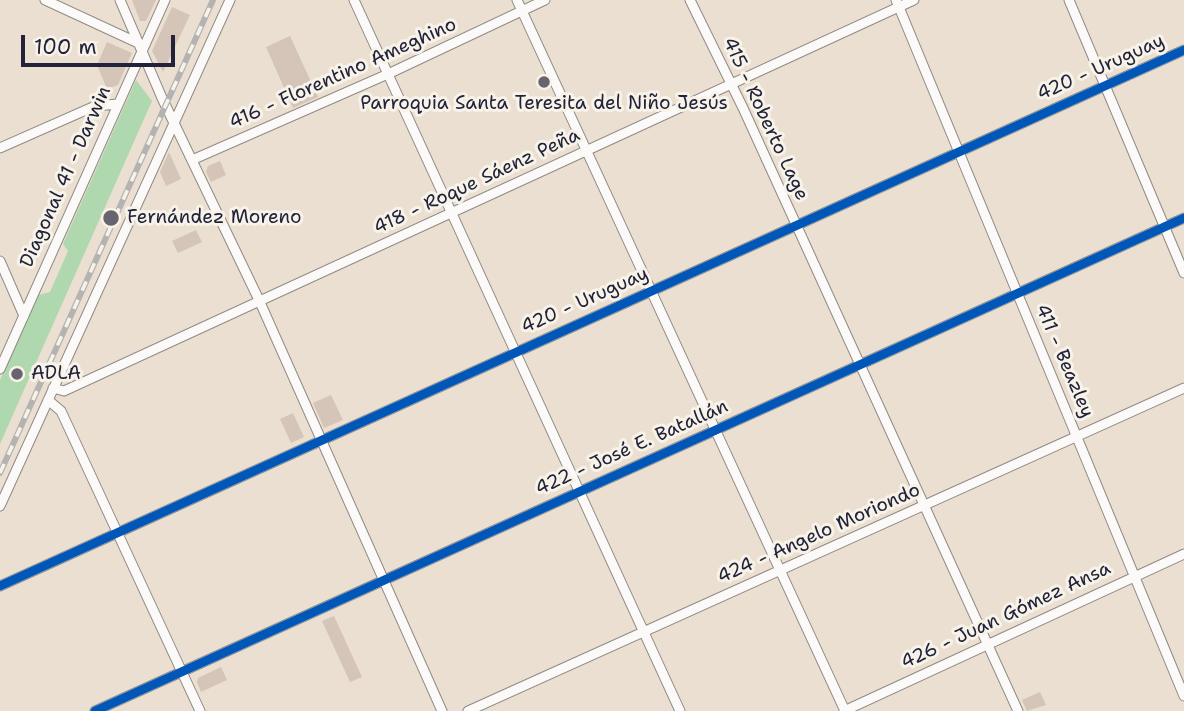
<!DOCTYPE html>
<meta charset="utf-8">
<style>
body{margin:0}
#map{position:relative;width:1184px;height:711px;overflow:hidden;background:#eadfd0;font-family:"Shantell Sans",sans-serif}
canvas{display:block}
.scale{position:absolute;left:21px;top:35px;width:154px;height:32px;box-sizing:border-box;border:4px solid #22223b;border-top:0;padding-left:9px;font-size:21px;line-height:24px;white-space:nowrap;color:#22223b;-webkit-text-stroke:5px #f7f3e8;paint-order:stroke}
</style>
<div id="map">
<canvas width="1184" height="711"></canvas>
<div class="scale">100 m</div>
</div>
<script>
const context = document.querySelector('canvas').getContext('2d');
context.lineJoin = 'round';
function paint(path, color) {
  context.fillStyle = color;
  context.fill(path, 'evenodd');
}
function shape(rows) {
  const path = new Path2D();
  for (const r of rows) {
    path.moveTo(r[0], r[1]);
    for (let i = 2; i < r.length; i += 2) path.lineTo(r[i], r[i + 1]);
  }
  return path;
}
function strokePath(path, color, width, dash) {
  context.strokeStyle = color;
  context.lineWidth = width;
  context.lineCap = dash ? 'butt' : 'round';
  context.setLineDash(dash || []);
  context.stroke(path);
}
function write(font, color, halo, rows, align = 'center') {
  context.font = font + ' "Shantell Sans",sans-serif';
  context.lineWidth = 6;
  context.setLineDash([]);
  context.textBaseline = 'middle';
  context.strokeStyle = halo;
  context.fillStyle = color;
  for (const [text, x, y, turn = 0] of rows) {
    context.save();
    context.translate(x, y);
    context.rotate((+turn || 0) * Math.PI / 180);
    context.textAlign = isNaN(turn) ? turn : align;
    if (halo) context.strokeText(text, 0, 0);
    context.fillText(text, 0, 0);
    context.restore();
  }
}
const green = shape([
 [136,80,152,101,0,444,0,380,38,295,50,292,68,251,63,244]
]);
const building = shape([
 [132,0,156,0,146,21,140,21],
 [172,7,190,15,163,72,152,51],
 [290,36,318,97,293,108,266,47],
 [107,42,132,53,118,85,107,89,97,65],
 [169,152,181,179,166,186,160,172],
 [220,161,226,175,211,182,206,172,208,166],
 [196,230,202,242,178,253,172,241],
 [331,395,343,420,324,428,313,403],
 [293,413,304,437,291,443,280,419],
 [334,616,362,677,350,682,322,621],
 [221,667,227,680,201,692,197,682,198,678],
 [1040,692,1046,705,1027,711,1022,700]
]);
const street = shape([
 [45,0,138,43],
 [120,0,162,98,259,300,442,711],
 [354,0,680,711],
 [517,0,845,711],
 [690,0,743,108,1018,711],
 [896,0,1184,696],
 [1069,0,1184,273],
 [0,148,95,106,118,104],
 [192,160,388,74,545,0],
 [0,261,24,316],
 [0,369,165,0],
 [53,388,64,391,914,0],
 [48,400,61,411,200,711],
 [0,506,230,0],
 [0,586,1184,50],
 [95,711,1184,218],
 [468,711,1184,388],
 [844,711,1184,554]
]);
const rail = shape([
 [0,473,213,0]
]);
const cycleway = shape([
 [0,586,1184,50],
 [95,711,1184,218]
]);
const markers = [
 [544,82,7,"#68646f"],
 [111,218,9,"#68646f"],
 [17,374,7,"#68646f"]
];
const streetNames = [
 ["420 - Uruguay",1101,68,-24],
 ["416 - Florentino Ameghino",343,74,-24],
 ["415 - Roberto Lage",765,119,65],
 ["Diagonal 41 - Darwin",66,177,-66],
 ["418 - Roque Sáenz Peña",477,182,-25],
 ["420 - Uruguay",585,301,-24],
 ["411 - Beazley",1064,361,67],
 ["422 - José E. Batallán",632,448,-24],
 ["424 - Angelo Moriondo",819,534,-24],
 ["426 - Juan Gómez Ansa",1006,616,-25]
];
const poiNames = [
 ["Parroquia Santa Teresita del Niño Jesús",544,104,"center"],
 ["Fernández Moreno",127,218],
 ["ADLA",31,374]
];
paint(green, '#afd8af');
paint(building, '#d5c5b8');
strokePath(street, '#8f8a86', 11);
strokePath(street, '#fcfaf8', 9);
strokePath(rail, '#b4b2b3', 6);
strokePath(rail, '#f7f3e8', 3.5, [10]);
strokePath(cycleway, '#0057b8', 9);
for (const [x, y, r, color] of markers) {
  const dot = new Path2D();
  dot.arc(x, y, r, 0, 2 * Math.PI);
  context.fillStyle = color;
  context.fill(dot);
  strokePath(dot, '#f7f3e8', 2.5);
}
write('19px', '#22223b', '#f7f3e8', streetNames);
write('19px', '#22223b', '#f7f3e8', poiNames, 'left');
</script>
